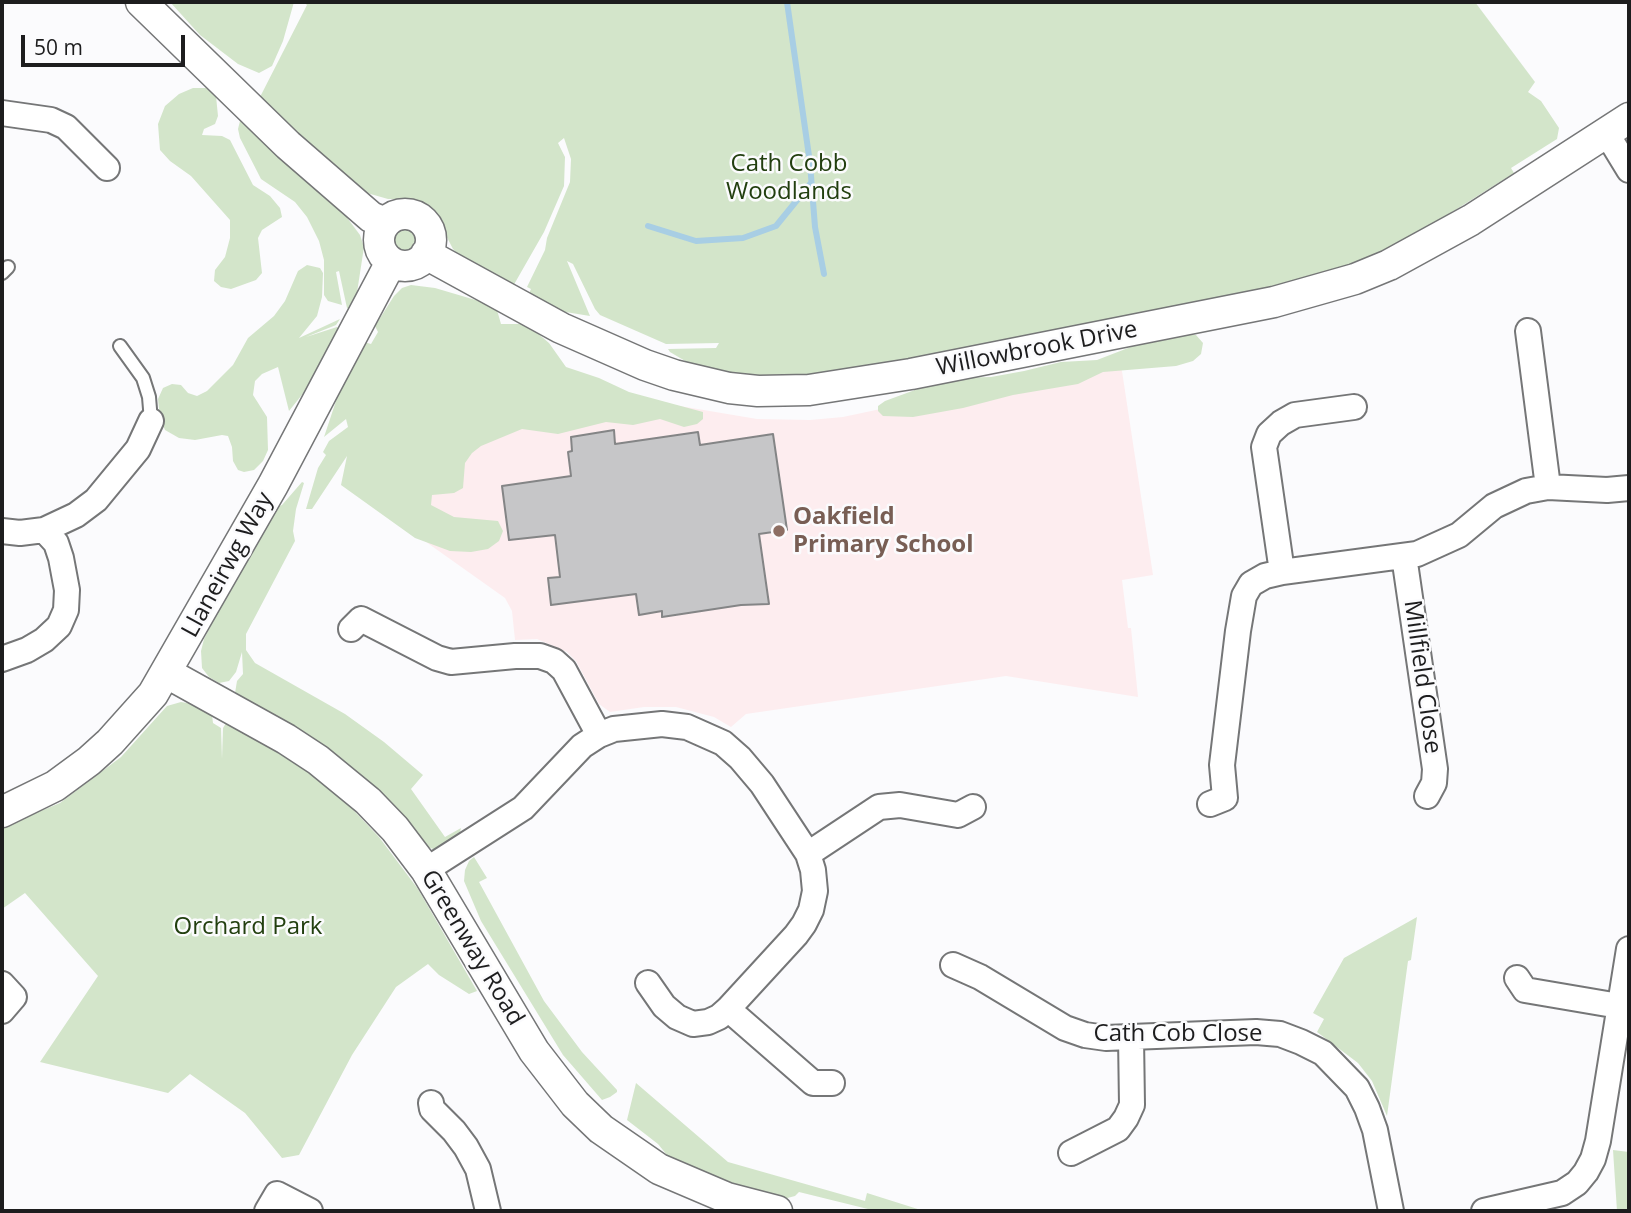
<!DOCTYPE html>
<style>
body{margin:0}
#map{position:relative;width:1631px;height:1213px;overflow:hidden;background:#fbfbfd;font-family:"Open Sans",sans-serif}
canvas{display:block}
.frame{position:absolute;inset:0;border:4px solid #1d1d1e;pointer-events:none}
.scale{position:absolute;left:21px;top:35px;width:164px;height:32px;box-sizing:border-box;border:4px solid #1d1d1e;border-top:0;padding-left:9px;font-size:21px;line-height:24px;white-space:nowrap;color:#1d1d1e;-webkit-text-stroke:5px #fbfbfd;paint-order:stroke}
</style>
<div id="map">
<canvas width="1631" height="1213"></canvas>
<div class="frame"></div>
<div class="scale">50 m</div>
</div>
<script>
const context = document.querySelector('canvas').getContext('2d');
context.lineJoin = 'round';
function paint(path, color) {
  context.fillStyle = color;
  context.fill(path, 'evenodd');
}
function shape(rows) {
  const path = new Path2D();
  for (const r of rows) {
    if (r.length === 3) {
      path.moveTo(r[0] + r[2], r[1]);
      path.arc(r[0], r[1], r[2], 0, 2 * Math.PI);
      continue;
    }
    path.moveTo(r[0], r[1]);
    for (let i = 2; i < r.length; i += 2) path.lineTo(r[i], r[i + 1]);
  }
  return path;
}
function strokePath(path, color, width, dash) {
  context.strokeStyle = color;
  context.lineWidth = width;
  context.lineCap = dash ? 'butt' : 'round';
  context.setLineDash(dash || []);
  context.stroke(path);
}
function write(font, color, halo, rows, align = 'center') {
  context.font = font + ' "Open Sans",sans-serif';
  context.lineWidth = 5;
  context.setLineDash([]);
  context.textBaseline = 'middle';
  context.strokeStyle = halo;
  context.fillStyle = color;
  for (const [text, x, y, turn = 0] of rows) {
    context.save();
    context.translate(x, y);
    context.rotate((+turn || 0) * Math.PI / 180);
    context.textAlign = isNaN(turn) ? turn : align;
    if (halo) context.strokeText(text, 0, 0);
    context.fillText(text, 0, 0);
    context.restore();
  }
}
const education = shape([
 [1120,358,1153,575,1122,580,1128,628,1131,628,1138,697,1006,676,746,714,731,727,714,717,676,707,644,707,610,712,599,704,576,661,567,652,537,639,515,640,512,611,505,598,350,488,484,373,757,419,810,420,843,417]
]);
const green = shape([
 [170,2,294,2,283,41,272,66,259,73,238,64,200,35],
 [304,2,1475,2,1535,82,1528,92,1541,101,1559,128,1557,139,1511,168,1514,173,1398,246,1333,275,941,357,770,381,702,371,670,352,668,349,716,348,719,343,666,344,600,315,595,309,573,264,567,261,590,316,547,309,527,298,531,289,527,287,545,250,547,238,570,182,571,159,564,138,558,143,565,157,564,186,544,232,512,288,466,263,453,249,437,218,422,203,406,199,388,199,367,193,348,183,260,97,307,5],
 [193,88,206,88,216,96,218,116,215,124,204,129,202,135,222,136,230,140,253,185,270,196,280,208,282,217,262,230,258,238,262,273,256,280,231,289,221,287,214,281,215,270,225,257,230,238,230,220,191,176,170,161,160,150,158,124,165,106,179,94],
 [240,121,317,187,345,215,360,235,364,247,354,312,347,308,339,271,336,272,342,305,328,301,324,295,324,260,319,241,307,217,295,202,261,179,240,138,238,129],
 [404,240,13],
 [307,265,320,268,323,273,322,297,317,316,299,338,340,319,336,325,306,337,337,327,343,332,321,371,289,411,278,367,262,374,255,381,253,395,267,417,268,450,263,461,254,470,244,472,238,470,233,461,232,447,228,436,222,435,195,440,179,438,165,430,160,418,158,399,163,388,172,384,181,385,188,393,197,396,207,391,233,365,248,338,274,316,285,301,298,271],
 [411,285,435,288,479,301,497,310,501,324,524,324,535,331,549,343,566,367,599,378,629,392,703,412,703,419,697,424,684,427,660,419,633,425,606,422,558,434,522,429,481,446,472,453,465,463,463,488,454,493,432,495,431,505,454,517,498,521,503,531,499,541,488,549,471,552,450,551,415,538,341,485,347,456,312,509,306,509,318,468,326,455,323,452,329,441,348,427,346,419,324,437,343,380,364,342,371,344,378,332,375,326,394,296,402,288],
 [1183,334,1196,335,1203,343,1201,354,1193,361,1176,366,1103,372,1078,384,1013,395,963,408,913,417,883,416,878,411,878,406,885,401,934,383,955,378,991,377,1024,371,1061,362,1097,360,1141,343],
 [302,482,304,483,296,509,293,531,295,541,246,634,246,650,255,663,345,714,384,742,423,775,411,789,445,837,461,828,459,837,438,851,428,847,390,803,326,746,240,698,235,693,237,681,243,674,242,652,236,672,229,681,219,683,209,677,202,668,201,651,204,639,243,561,274,508,282,505],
 [181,702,198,705,212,715,213,723,221,728,222,759,223,728,226,723,305,767,343,799,379,837,418,889,477,991,469,994,439,975,428,964,396,987,352,1055,299,1155,282,1158,245,1113,190,1074,168,1093,40,1062,98,976,25,893,2,909,2,827,60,803,121,757,167,706],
 [474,857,487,878,479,882,544,1001,582,1052,617,1090,617,1092,610,1097,602,1100,563,1055,481,921,464,881,465,870,469,861],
 [1417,917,1411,960,1408,961,1387,1116,1372,1081,1358,1063,1317,1032,1324,1019,1313,1013,1344,958],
 [636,1083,728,1162,865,1201,867,1193,924,1211,876,1211,799,1192,795,1196,776,1201,759,1200,671,1160,658,1144,627,1120],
 [1613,1150,1629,1152,1629,1211,1617,1211]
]);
const stream = shape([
 [787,2,810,163,815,227,824,274],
 [648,226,696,241,743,238,776,226,811,183]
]);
const building = shape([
 [614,430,615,444,698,432,700,445,773,434,787,530,759,534,769,604,741,605,662,617,662,611,639,615,636,594,551,605,548,578,560,577,555,535,509,540,502,486,571,476,568,452,572,451,571,437,614,430]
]);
const service = shape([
 [2,273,8,267],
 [120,346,143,378,149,397,151,421]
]);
const minor = shape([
 [2,113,51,120,66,127,107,168],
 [1607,134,1629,170],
 [1528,331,1548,487],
 [2,531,20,533,44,530,76,515,96,500,138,449,151,421],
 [1404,556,1435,769,1434,783,1427,796],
 [1282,572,1264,447,1269,434,1281,423,1295,415,1354,407],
 [351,629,361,619,437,658,451,662,515,656,540,656,554,661,564,670,599,735],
 [2,659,27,650,44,640,59,626,66,610,67,590,61,558,56,543,44,530],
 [1210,804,1225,798,1222,765,1238,631,1244,596,1251,584,1265,576,1282,572,1417,554,1459,535,1494,506,1526,491,1548,487,1607,490,1629,488],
 [808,854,879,807,900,805,958,815,973,807],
 [426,870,523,808,582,746,599,735,614,729,662,724,687,727,723,743,740,758,762,784,808,854,813,870,815,891,811,910,804,924,796,935,728,1009,719,1017,708,1022,693,1024,677,1017,664,1006,648,983],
 [953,965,980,977,1065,1028,1085,1035,1106,1038,1256,1032,1280,1034,1301,1042,1323,1053,1357,1088,1367,1108,1375,1130,1391,1211],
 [1517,978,1525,990,1619,1006],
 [2,984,14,997,2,1011],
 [728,1009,813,1083,832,1083],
 [431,1103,432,1109,454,1131,466,1147,478,1169,488,1211],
 [1071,1153,1118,1129,1126,1118,1132,1105,1131,1037],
 [267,1211,277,1194,310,1211],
 [1484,1211,1562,1193,1577,1183,1586,1172,1593,1159,1598,1141,1629,949]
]);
const tertiary = shape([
 [141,2,288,145,371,217,385,223],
 [405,240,26],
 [426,254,561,328,645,365,674,375,729,388,758,391,809,390,911,374,1274,302,1355,279,1389,265,1471,220,1629,118],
 [167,673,286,739,318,760,368,801,395,829,426,870,534,1051,575,1104,601,1129,659,1169,727,1198,777,1211],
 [2,812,55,786,89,761,110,742,153,694,273,485,391,262]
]);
const markers = [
 [779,531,7,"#8d6e63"]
];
const parkNames = [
 ["Cath Cobb",789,164],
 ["Woodlands",789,192],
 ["Orchard Park",248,927]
];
const streetNames = [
 ["Willowbrook Drive",1037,349,-11],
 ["Llaneirwg Way",228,565,-61],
 ["Millfield Close",1422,677,82],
 ["Greenway Road",472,948,59],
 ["Cath Cob Close",1178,1034]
];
const educationNames = [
 ["Oakfield",793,517],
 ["Primary School",793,545]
];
paint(education, '#fdedef');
paint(green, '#d3e5ca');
strokePath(stream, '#a8cee4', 6);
paint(building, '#c6c6c8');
strokePath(building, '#848586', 2);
strokePath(service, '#757677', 16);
strokePath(minor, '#757677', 28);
strokePath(tertiary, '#757677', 33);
strokePath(service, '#fff', 12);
strokePath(minor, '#fff', 24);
strokePath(tertiary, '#fff', 30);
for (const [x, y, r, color] of markers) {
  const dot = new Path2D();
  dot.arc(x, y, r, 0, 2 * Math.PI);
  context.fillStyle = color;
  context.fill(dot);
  strokePath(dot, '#fbfbfd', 2.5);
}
write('24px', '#223f0f', '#fbfbfd', parkNames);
write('24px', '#1d1d1e', '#fbfbfd', streetNames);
write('bold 24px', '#785e54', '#fbfbfd', educationNames, 'left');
</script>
